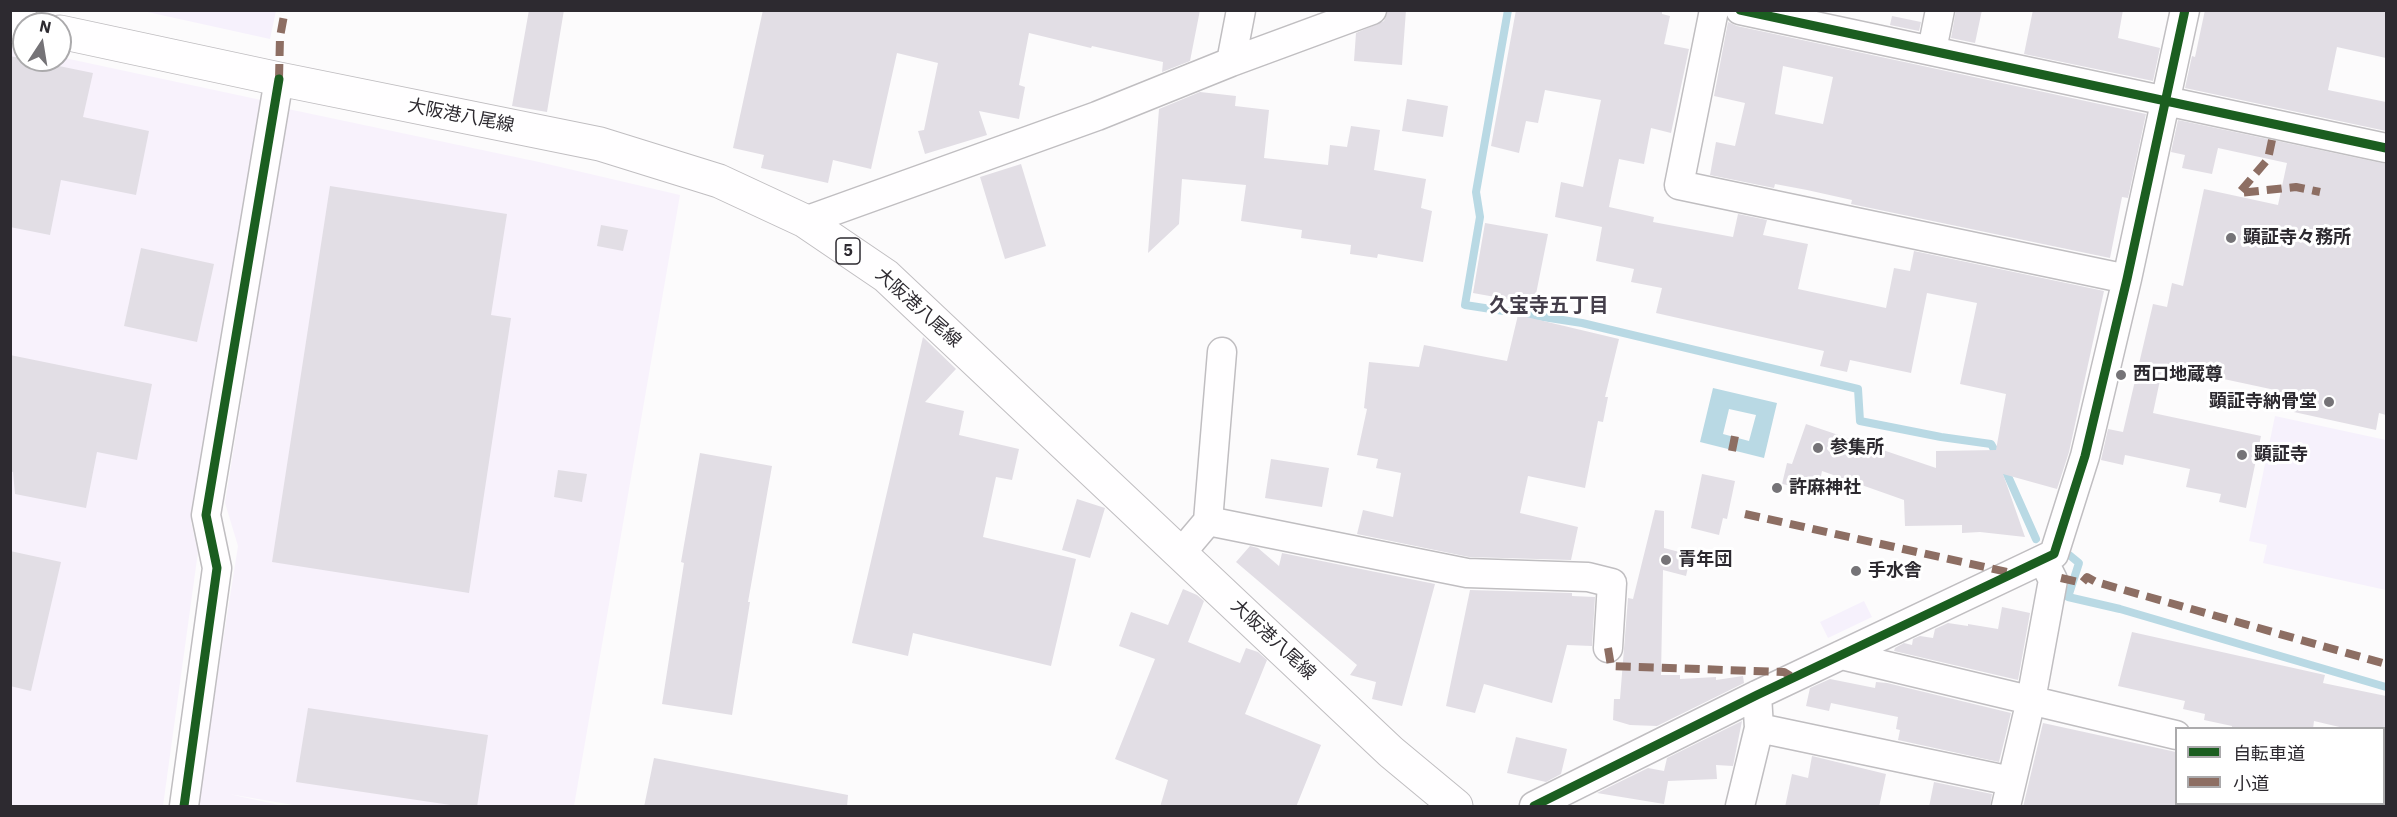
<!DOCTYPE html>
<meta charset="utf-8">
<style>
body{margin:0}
#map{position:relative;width:2397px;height:817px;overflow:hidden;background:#fcfbfc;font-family:"IBM Plex Sans","Noto Sans JP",sans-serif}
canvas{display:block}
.frame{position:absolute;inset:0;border:12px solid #2d2a30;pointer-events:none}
.legend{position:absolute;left:2175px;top:727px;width:210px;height:78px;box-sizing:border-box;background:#fff;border:2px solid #abaaac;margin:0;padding:8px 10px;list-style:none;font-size:18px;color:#2d2a30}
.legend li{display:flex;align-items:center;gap:12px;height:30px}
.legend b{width:30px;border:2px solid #abaaac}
.north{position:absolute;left:12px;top:12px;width:60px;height:60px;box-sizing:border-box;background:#fff;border:2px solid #abaaac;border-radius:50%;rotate:12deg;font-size:16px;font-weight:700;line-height:24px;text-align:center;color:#2d2a30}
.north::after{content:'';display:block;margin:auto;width:21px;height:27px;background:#757377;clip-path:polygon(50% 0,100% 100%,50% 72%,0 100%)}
</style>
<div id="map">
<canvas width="2397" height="817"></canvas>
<div class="frame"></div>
<ul class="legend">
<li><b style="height:8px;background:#1b5e20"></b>自転車道</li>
<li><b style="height:8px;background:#8d6e63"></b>小道</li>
</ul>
<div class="north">N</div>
</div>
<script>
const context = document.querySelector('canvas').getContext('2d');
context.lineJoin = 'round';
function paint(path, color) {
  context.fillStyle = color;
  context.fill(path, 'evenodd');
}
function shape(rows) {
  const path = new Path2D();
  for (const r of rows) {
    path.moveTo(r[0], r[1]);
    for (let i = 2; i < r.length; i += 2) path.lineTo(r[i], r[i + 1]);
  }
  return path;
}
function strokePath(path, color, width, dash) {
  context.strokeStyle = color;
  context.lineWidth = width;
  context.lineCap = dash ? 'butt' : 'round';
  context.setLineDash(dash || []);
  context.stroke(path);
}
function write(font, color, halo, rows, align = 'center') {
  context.font = font + ' "IBM Plex Sans","Noto Sans JP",sans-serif';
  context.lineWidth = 6;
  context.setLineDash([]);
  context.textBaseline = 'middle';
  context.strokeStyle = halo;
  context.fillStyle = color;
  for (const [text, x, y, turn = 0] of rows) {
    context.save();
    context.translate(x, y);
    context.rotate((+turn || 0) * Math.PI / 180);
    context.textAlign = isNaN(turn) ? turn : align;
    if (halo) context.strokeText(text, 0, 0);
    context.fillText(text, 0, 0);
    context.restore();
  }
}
const built = shape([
 [11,47,24,50,24,60,60,60,60,57,261,100,191,522,198,552,163,806,11,806],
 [288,109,539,162,680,195,574,806,299,806,229,794,284,806,197,806,238,546,225,503]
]);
const green = shape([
 [143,11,276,11,270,39],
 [2275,416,2386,440,2386,590,2263,563,2267,545,2249,541],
 [1864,601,1872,617,1828,638,1820,622]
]);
const water = shape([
 [1713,388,1777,403,1764,458,1700,442],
 [1729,409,1756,415,1749,441,1723,434]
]);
const stream = shape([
 [1508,10,1476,192,1480,217,1465,305,1582,323,1858,389,1860,421,1941,437,1991,444,2003,465,2036,539],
 [2068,554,2079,563,2068,597,2120,609,2386,687]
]);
const building = shape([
 [529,10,564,10,547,112,512,106],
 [763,10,1200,10,1190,61,1162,72,1163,62,1092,46,1091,48,1029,33,1019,85,1025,87,1019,119,979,111,987,135,925,154,918,131,924,130,938,63,897,53,871,169,833,160,828,183,761,168,764,155,733,148],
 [1388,10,1406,10,1402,65,1354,61,1356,33,1384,21],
 [1516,10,1662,10,1662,14,1670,16,1664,44,1689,49,1671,133,1651,128,1644,164,1619,159,1609,207,1654,217,1653,222,1733,237,1738,214,1767,220,1763,235,1808,244,1798,289,1886,308,1894,268,1910,271,1914,251,2104,291,2069,452,2057,489,2003,474,2025,537,1980,532,1962,533,1962,525,1905,526,1904,500,1822,471,1818,491,1782,484,1787,463,1792,464,1806,424,1936,468,1936,451,1996,450,2006,394,1960,384,1977,303,1927,293,1911,373,1850,360,1847,372,1820,366,1824,351,1656,313,1662,288,1631,282,1634,269,1596,261,1602,227,1555,217,1561,182,1583,187,1601,100,1545,90,1538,123,1526,121,1519,153,1491,146],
 [1956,10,1982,10,1975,43,1951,38],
 [2033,10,2123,10,2118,38,2160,48,2153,81,2024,54],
 [2205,10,2386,10,2386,58,2337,47,2328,90,2386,102,2386,131,2185,88,2192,56,2195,57],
 [1892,16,1921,22,1919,31,1890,25],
 [1728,22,1737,26,2146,114,2128,198,2122,197,2110,258,1851,204,1852,200,1807,190,1775,184,1774,188,1710,175,1716,142,1735,146,1745,103,1714,96],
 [1783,66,1833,77,1823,124,1775,114],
 [10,56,93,73,83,117,149,131,136,195,61,180,50,235,10,227],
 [1200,92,1236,96,1235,106,1269,110,1264,158,1328,165,1330,145,1347,147,1351,126,1380,130,1374,170,1426,179,1421,208,1432,211,1423,262,1378,254,1377,258,1350,254,1351,245,1301,238,1302,230,1241,221,1246,185,1182,179,1179,224,1148,253,1159,109],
 [1407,99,1448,106,1443,137,1402,131],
 [2178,120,2386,164,2386,415,2379,413,2376,430,2271,407,2275,390,2163,366,2153,413,2261,436,2246,508,2219,502,2221,494,2186,487,2190,469,2125,455,2123,465,2101,460,2108,429,2123,432,2153,304,2167,307,2172,283,2183,286,2204,189,2278,205,2287,163,2218,148,2212,174,2182,168,2185,155,2171,152],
 [1021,164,1046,246,1005,259,980,177],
 [330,186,507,214,491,315,511,318,469,593,272,562],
 [1485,223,1548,234,1534,304,1473,293],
 [601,225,628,230,623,251,597,246],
 [141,248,214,264,197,342,124,326],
 [1518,315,1619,339,1605,397,1608,397,1603,422,1598,421,1585,488,1528,476,1520,513,1578,527,1571,560,1469,557,1357,534,1363,510,1393,517,1401,473,1376,468,1378,459,1357,455,1367,409,1364,408,1369,362,1419,367,1424,345,1507,361],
 [923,337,956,369,925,402,964,411,959,435,1019,449,1012,480,996,477,983,537,1076,559,1051,666,913,633,908,656,852,643],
 [10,355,152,384,137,460,97,452,86,508,15,494,13,472,10,471],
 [700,453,772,466,748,602,750,602,732,715,662,704,684,563,681,562],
 [1271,459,1329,468,1322,507,1265,498],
 [558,470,587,474,582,502,554,497],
 [1702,474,1735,481,1727,519,1723,518,1719,535,1691,528],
 [1077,499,1105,508,1090,558,1062,550],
 [1655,510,1664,511,1664,548,1691,555,1686,576,1663,570,1661,675,1680,675,1680,679,1716,677,1716,680,1743,676,1744,683,1657,726,1630,725,1613,720,1614,699,1620,699,1628,598,1633,599],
 [1250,546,1258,548,1279,566,1282,553,1435,584,1402,706,1372,699,1376,682,1350,675,1357,665,1236,562],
 [10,551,61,562,31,691,10,686],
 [1183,589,1197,595,1204,601,1188,642,1240,663,1246,648,1258,652,1267,660,1245,714,1321,745,1296,807,1160,807,1168,780,1115,759,1155,659,1119,646,1131,612,1168,625],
 [1470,590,1572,593,1572,596,1595,597,1592,646,1567,645,1552,703,1484,684,1475,713,1446,706],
 [2002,607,2030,613,2018,680,1894,651,1895,648,1904,643,1912,645,1913,639,1920,636,1933,638,1935,629,1948,623,1968,626,1968,624,1998,629],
 [2132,632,2325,675,2323,683,2386,696,2386,729,2348,729,2314,721,2313,729,2232,729,2232,726,2204,720,2205,714,2183,709,2185,701,2118,686],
 [1830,679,1875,688,1876,682,1887,683,2011,713,1999,762,1898,740,1900,730,1896,729,1898,717,1831,703,1829,711,1806,706,1810,688],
 [308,708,488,735,477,807,464,807,296,782],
 [1742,721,1733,766,1716,765,1717,779,1668,781,1664,804,1597,793,1648,768,1664,771,1667,758],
 [2043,723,2176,752,2176,807,2023,807],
 [1516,737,1567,749,1561,774,1546,782,1507,773],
 [1812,756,1886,774,1879,807,1785,807,1792,774,1808,778],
 [654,758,848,795,847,807,644,807],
 [1934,782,1992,794,1990,807,1929,807]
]);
const minor = shape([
 [1714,10,1679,185,2127,279],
 [1740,10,2386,148],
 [1932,50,1940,10],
 [1231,62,1241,10],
 [805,221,1097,116,1231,62,1372,10],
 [1208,521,1222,352],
 [1181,553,1208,521,1467,573,1588,577,1612,583,1608,648],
 [1841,655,2176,735],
 [1757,695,1759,728,2011,781],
 [2384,786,2386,787],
 [184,806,217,568,206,515,279,79],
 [1534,806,1757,695,2054,554,2085,456,2127,279,2185,10],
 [1740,806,1759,728],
 [2006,806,2031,700,2053,580,2043,560]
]);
const primary = shape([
 [10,21,24,24],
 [60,32,279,79,600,144,719,181,805,221,886,276,1391,752,1456,806]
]);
const quiet = shape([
 [279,79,280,37,285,10],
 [2272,140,2268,159,2239,193,2296,187,2320,192],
 [1732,451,1735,436],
 [1745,514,2012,573],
 [2061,578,2082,583,2087,577,2096,582,2386,664],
 [1608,648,1611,666,1784,672,1794,678],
 [2331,806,2332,804]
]);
const cycleway = shape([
 [1740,10,2386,148],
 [184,806,217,568,206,515,279,79],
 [1534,806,1757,695,2054,554,2085,456,2127,279,2185,10]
]);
const markers = [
 [2231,238,6,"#757377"],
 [2121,375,6,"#757377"],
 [2329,402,6,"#757377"],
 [1818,448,6,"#757377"],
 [2242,455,6,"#757377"],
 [1777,488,6,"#757377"],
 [1666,560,6,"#757377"],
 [1856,571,6,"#757377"]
];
const shields = [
 [848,251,24]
];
const shieldNames = [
 ["5",848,251]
];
const streetNames = [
 ["大阪港八尾線",461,116,11],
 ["大阪港八尾線",918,308,42],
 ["大阪港八尾線",1273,640,43]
];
const poiNames = [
 ["顕証寺々務所",2243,238],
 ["西口地蔵尊",2133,375],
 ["顕証寺納骨堂",2317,402,"right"],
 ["参集所",1830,448],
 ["顕証寺",2254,455],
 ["許麻神社",1789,488],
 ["青年団",1678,560],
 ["手水舎",1868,571]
];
const neighbourhoodNames = [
 ["久宝寺五丁目",1549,306]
];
paint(built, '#f8f2fc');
paint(green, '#f6f1fc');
paint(water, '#b9d9e4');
strokePath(stream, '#b9d9e4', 8);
paint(building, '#e2dee5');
strokePath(minor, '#c0bec1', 31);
strokePath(primary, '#c0bec1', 35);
strokePath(minor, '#fffeff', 28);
strokePath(primary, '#fffeff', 33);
strokePath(quiet, '#8d6e63', 8, [15, 8]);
strokePath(cycleway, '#1b5e20', 9);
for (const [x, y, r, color] of markers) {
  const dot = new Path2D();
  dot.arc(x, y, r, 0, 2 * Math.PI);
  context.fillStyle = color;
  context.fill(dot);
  strokePath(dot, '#fff', 2);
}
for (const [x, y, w] of shields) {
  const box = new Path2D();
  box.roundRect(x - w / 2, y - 13, w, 26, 4.5);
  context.fillStyle = '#fff';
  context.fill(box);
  strokePath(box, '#2d2a30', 1.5);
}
write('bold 16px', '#2d2a30', null, shieldNames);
write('18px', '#2d2a30', '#fff', streetNames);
write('bold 18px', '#2d2a30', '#fff', poiNames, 'left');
write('bold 20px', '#443e4a', '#fff', neighbourhoodNames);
</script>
